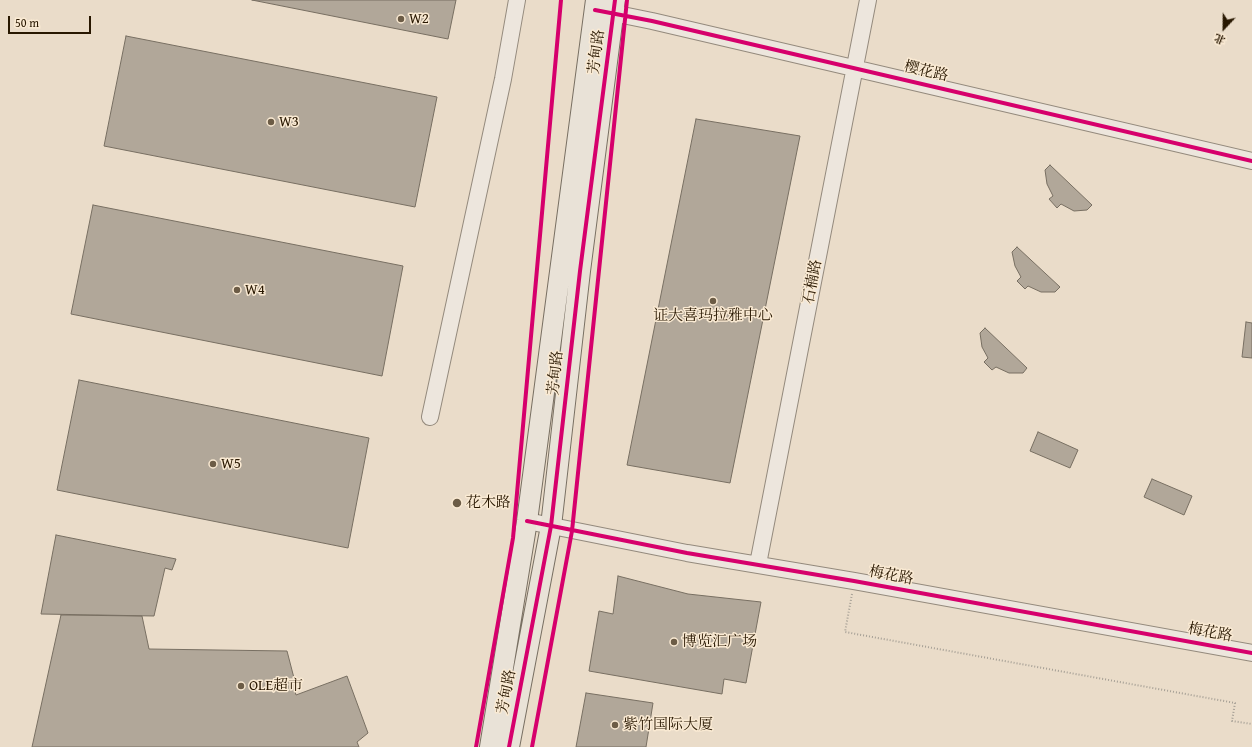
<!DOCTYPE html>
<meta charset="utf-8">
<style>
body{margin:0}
#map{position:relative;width:1252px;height:747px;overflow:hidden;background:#eadcc9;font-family:"Gentium Book Plus","Noto Serif SC",serif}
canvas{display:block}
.north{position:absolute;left:1204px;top:8px;width:40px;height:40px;-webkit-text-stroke:3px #faead3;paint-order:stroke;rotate:202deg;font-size:11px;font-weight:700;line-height:16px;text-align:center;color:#281700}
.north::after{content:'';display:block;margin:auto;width:14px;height:18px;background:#281700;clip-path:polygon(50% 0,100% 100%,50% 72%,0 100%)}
.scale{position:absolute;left:8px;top:16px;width:83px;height:18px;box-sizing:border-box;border:2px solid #281700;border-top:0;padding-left:5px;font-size:12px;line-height:14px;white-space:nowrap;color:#281700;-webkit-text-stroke:3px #faead3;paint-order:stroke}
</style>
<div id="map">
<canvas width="1252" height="747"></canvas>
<div class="north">北</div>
<div class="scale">50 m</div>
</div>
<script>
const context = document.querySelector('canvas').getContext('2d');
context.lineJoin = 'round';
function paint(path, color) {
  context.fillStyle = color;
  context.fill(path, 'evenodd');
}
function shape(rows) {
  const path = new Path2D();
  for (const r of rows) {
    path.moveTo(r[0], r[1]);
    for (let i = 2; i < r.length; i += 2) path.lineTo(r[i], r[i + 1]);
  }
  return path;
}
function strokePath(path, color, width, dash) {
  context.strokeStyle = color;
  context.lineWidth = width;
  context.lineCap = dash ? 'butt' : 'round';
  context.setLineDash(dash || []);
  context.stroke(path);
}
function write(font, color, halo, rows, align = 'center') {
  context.font = font + ' "Gentium Book Plus","Noto Serif SC",serif';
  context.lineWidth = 3;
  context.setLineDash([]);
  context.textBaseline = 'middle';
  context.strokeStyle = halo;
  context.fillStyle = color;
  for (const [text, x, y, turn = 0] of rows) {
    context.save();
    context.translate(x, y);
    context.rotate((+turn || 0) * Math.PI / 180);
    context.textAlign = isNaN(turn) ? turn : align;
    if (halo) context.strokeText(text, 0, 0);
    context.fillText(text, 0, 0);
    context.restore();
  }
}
const building = shape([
 [252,0,456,0,448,39,252,0],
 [126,36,437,97,415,207,104,146,126,36],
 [696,119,800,136,730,483,627,465,696,119],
 [1050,165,1092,205,1087,210,1074,211,1061,204,1057,208,1049,199,1053,196,1047,184,1045,170,1050,165],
 [93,205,403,266,382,376,71,314,93,205],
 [1017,247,1060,287,1055,292,1041,292,1028,286,1025,289,1017,281,1021,277,1015,266,1012,252,1017,247],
 [1246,322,1252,323,1252,358,1242,357,1246,322],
 [985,328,1027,368,1023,373,1009,373,996,367,992,370,984,362,988,358,982,347,980,333,985,328],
 [79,380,369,438,348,548,57,490,79,380],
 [1038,432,1078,450,1070,468,1030,451,1038,432],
 [1152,479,1192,496,1184,515,1144,497,1152,479],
 [56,535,176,559,172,570,165,568,154,616,41,614,56,535],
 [618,576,688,594,761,602,746,683,724,679,722,694,589,671,599,611,613,614,618,576],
 [61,615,142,616,149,649,287,651,294,678,294,688,296,695,347,676,368,733,357,742,359,747,32,747,61,615],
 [586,693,653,703,646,747,576,747,586,693]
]);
const path = shape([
 [852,594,845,632,1235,703,1232,721,1252,724]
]);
const minor = shape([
 [603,11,652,21,1252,161],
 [430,417,503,79,517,0],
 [527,521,687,553,854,581,1252,653],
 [758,564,868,0]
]);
const major = shape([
 [490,747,527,521,596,0],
 [509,747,551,526,580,271,615,0]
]);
const cycleway = shape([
 [595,10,652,21,1252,161],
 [527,521,687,553,854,581,1252,653],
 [476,747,513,538,561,0],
 [509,747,551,526,580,271,615,0],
 [532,747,572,531,627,0]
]);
const markers = [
 [401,19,4,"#6c5c46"],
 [271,122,4,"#6c5c46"],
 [237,290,4,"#6c5c46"],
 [713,301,4,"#6c5c46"],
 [213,464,4,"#6c5c46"],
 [457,503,5,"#6c5c46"],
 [674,642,4,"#6c5c46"],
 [241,686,4,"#6c5c46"],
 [615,725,4,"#6c5c46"]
];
const poiNames = [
 ["W2",409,19],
 ["W3",279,122],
 ["W4",245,290],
 ["证大喜玛拉雅中心",713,316,"center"],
 ["W5",221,464],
 ["花木路",466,503],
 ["博览汇广场",682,642],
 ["OLE超市",249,686],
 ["紫竹国际大厦",623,725]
];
const streetNames = [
 ["芳甸路",597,52,-83],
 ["樱花路",926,72,13],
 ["石楠路",813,282,-79],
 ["芳甸路",556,373,-84],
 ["梅花路",891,576,11],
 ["梅花路",1210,633,10],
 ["芳甸路",507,692,-79]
];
paint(building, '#b1a799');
strokePath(building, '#786f62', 1);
strokePath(minor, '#948a7d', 18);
strokePath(major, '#786f62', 22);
strokePath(path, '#a59f95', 2, [1, 2]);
strokePath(minor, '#ede6dd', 16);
strokePath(major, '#e9e2d7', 20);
strokePath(cycleway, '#d6006c', 4);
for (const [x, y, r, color] of markers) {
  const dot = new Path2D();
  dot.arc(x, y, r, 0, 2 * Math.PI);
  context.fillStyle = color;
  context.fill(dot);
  strokePath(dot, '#faead3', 1.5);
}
write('15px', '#281700', '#faead3', poiNames, 'left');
write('15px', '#281700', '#faead3', streetNames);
</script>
